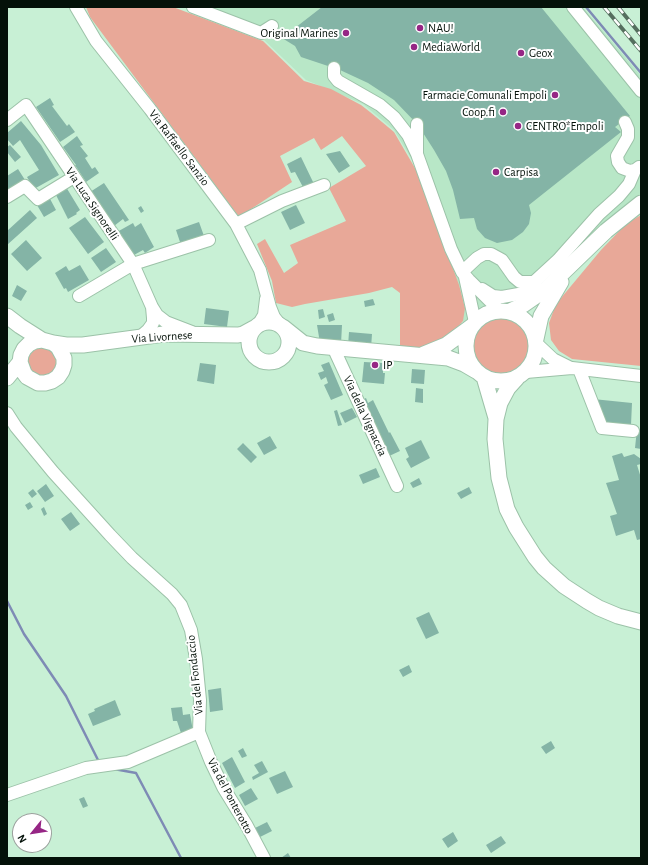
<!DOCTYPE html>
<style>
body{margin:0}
#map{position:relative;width:648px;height:865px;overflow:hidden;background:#c8f0d5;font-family:"Alegreya Sans",sans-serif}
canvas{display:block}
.frame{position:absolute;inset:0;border:8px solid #041109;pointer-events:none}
.north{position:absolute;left:12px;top:813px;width:40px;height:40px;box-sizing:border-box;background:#fff;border:1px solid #9ba09d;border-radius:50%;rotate:240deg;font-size:11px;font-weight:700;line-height:16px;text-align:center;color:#041109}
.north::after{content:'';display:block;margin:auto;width:14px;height:18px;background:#962685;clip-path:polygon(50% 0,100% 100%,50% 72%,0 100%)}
</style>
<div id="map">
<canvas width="648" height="865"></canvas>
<div class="frame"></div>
<div class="north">N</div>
</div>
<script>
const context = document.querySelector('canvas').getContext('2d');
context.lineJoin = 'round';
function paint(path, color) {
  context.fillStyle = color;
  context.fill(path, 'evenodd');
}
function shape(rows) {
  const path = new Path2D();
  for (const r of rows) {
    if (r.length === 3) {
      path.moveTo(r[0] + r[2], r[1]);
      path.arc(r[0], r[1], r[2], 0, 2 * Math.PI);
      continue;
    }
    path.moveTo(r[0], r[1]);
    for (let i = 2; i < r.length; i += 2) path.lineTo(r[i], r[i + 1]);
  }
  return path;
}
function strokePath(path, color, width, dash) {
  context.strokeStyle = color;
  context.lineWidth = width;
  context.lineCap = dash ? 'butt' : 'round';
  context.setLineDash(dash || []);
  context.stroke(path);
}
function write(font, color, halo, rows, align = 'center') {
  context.font = font + ' "Alegreya Sans",sans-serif';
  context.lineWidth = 4;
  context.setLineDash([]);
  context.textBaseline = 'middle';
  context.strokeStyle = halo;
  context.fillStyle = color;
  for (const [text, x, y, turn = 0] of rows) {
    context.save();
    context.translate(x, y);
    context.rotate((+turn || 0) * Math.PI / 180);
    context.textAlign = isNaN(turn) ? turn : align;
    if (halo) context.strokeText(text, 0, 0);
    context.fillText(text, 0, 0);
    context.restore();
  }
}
const built = shape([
 [217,7,583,7,641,76,641,193,602,226,519,302,502,303,482,307,463,323,463,307,418,170,394,130,363,104,306,80,262,38,208,17]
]);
const green = shape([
 [86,7,173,7,263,41,304,81,331,89,361,105,370,112,394,132,419,175,459,285,465,308,463,321,455,330,443,339,416,349,400,347,400,293,392,287,369,293,305,304,292,307,276,303,272,281,257,244,265,239,284,273,298,263,290,245,346,221,329,188,366,166,342,136,321,150,314,138,280,156,292,182,239,217,90,17],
 [641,215,641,366,572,359,559,351,551,340,549,323,556,304,601,250,626,224],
 [501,346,29],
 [42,362,14]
]);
const stream = shape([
 [586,7,641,73],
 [7,601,24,634,66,696,98,760],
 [114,769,136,773,181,858]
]);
const building = shape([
 [322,7,541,7,630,116,615,127,621,132,529,205,531,213,529,224,523,232,512,240,497,243,485,238,477,229,474,218,460,219,453,190,446,171,434,150,418,125,394,100,368,83,340,70,301,57,295,46,282,38],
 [50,98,54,105,52,106,67,126,69,124,75,132,60,142,36,107],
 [21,121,41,145,59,175,34,189,27,177,39,170,20,140,13,146,7,139,7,133],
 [77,136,83,145,80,146,88,156,85,158,92,169,95,167,99,173,86,182,75,165,76,165,63,147],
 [10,145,21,157,15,162,7,152,7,147],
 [340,151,350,166,339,173,326,154],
 [301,157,314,184,304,189,295,172,291,173,287,164],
 [18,169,25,180,7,194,7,176],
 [104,183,129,220,125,222,123,219,114,226,90,192],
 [66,187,80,210,76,213,77,214,68,219,55,193],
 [49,197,56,210,44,217,37,205],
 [296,205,305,223,290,230,281,212],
 [141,206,144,211,141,213,138,208],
 [30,210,37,218,7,245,7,231],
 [85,217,104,242,88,254,69,228],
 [199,222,204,236,181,245,176,230],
 [133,223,135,227,141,223,154,247,145,253,143,250,134,255,117,232],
 [26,240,42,258,27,271,11,254],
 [106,248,116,262,101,272,91,258],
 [80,265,89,280,68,292,66,288,64,289,55,273,66,266,69,271],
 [17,285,27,291,21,301,12,296],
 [373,299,375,305,365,307,364,301],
 [206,308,229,311,227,327,204,324],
 [323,309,325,317,319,319,318,310],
 [333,313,335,320,329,322,327,315],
 [317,325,342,325,341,344,320,343],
 [349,332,372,334,371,348,348,346],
 [329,362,343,395,331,400,324,385,328,383,326,377,321,380,318,373,324,371,321,365],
 [364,362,383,363,383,373,385,373,384,384,362,382],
 [200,363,216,365,214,384,197,381],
 [412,369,425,370,424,384,411,383],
 [416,388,423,389,423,403,415,402],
 [366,398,368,403,373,400,389,433,390,432,400,451,387,457,360,401],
 [593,399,632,403,631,425,607,423,602,419],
 [352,408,357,417,345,423,340,413],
 [337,410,342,425,338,426,334,411],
 [637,429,641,430,641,449,635,448],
 [270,436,277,448,264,455,257,443],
 [421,440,430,458,411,468,406,459,409,457,405,448],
 [243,443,257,457,251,463,237,449],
 [622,453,624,457,634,454,641,459,641,464,637,465,641,478,641,539,637,540,634,530,616,536,610,516,617,514,606,483,619,480,612,456],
 [376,468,380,477,363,484,359,475],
 [419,478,422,484,413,488,410,483],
 [46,484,54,496,45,502,37,491],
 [469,487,472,493,461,499,457,493],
 [33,489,37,494,32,498,28,493],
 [30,502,33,507,28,510,25,505],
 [44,507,47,514,44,516,41,509],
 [71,512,80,524,70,531,61,519],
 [429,612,439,633,426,639,416,618],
 [409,665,412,672,403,677,399,670],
 [221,688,223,710,210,712,208,690],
 [115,700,121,715,93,726,88,714,95,711,94,709],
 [182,707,183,715,190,714,193,731,182,736,177,721,173,721,171,708],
 [551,741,555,748,546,754,541,747],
 [243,748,247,756,242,758,238,751],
 [232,757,245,782,235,788,222,763],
 [262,761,268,772,253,780,252,777,259,773,254,765],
 [285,771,293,787,277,794,269,778],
 [251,788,258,799,245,806,239,795],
 [84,797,88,806,83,808,79,799],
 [267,822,272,831,260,837,255,828],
 [453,832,458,841,448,848,442,839],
 [501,836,506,843,491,853,486,845],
 [288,853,291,858,281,858]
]);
const minor = shape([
 [76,7,96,41,150,109,236,224,260,270,270,307,274,317,281,326],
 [193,7,261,33,272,26],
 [573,7,641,91],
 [334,68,334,76,338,81,380,105,394,117,408,135,417,154,417,124],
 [7,120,26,105,133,264,152,307,157,315,166,322,192,332],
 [625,122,628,129,628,137,617,156,618,162,622,168,630,171,635,170,639,167],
 [417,154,451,249,462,272,469,280,499,310],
 [7,197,25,186,38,199,74,177],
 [236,224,282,201,324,185],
 [462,272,477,258,484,254,491,254,502,260,514,277,520,282,534,282,558,260,599,214,619,196,629,184,635,170],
 [465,277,475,322],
 [482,289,493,296,502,297,541,290],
 [79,296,133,264,209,240],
 [258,325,264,315,266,299],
 [140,337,148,330,153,323,153,318,152,307],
 [537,344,553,359,571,368],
 [333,347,397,486],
 [579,369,602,428,633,431],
 [526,372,572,368,641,376],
 [7,413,16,427,53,472,110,535,132,558,172,594,181,605,191,630,196,659,200,700,199,732],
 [199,732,211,762,223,787,247,826,264,858],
 [7,795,86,768,128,762,199,732]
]);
const major = shape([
 [501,346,35],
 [510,311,523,305,546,289,606,231,641,203],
 [7,316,20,326,42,340],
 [269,342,20],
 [283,327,303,343,317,346,448,358,464,364,476,371],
 [536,339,541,316,561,282],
 [53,343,66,345,83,345,164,334,238,335,243,334,254,328],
 [424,354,446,345,472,326],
 [484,377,496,418],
 [7,378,20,362,21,355,24,349,29,344,35,341,42,340,53,343,58,347,64,358,64,365,62,371,58,377,52,381,45,383,38,383,27,377,24,373,20,362],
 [517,378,508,388,500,403,496,419,495,439,499,478,507,509,516,527,535,557,544,568,564,586,587,601,599,608,618,616,641,622]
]);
const rail = shape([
 [604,7,641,51],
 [618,7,641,35]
]);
const markers = [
 [420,28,4,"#962685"],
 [346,33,4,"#962685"],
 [414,47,4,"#962685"],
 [521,53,4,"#962685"],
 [555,95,4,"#962685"],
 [503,112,4,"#962685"],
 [518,126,4,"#962685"],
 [496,172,4,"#962685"],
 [375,365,4,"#962685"]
];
const poiNames = [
 ["NAU!",428,28],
 ["Original Marines",338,33,"right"],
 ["MediaWorld",422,47],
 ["Geox",529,53],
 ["Farmacie Comunali Empoli",547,95,"right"],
 ["Coop.fi",495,112,"right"],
 ["CENTRO*Empoli",526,126],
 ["Carpisa",504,172],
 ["IP",383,365]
];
const streetNames = [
 ["Via Raffaello Sanzio",179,148,53],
 ["Via Luca Signorelli",92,204,56],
 ["Via Livornese",162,337,-4],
 ["Via della Vignaccia",365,416,65],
 ["Via del Fondaccio",195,675,-96],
 ["Via del Ponterotto",230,796,62]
];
paint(built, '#b8e7c7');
paint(green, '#e8a898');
strokePath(stream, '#7e8bb5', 2.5);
paint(building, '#84b4a6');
strokePath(minor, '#9cc2a8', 14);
strokePath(major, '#9cc2a8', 17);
strokePath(minor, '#fff', 12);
strokePath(major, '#fff', 15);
strokePath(rail, '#556e5e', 4);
strokePath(rail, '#fff', 2.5, [8]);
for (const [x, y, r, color] of markers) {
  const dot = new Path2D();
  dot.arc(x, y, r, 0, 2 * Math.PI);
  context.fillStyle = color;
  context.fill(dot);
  strokePath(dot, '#fff', 1.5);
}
write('12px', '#041109', '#fff', poiNames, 'left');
write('12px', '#041109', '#fff', streetNames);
</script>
